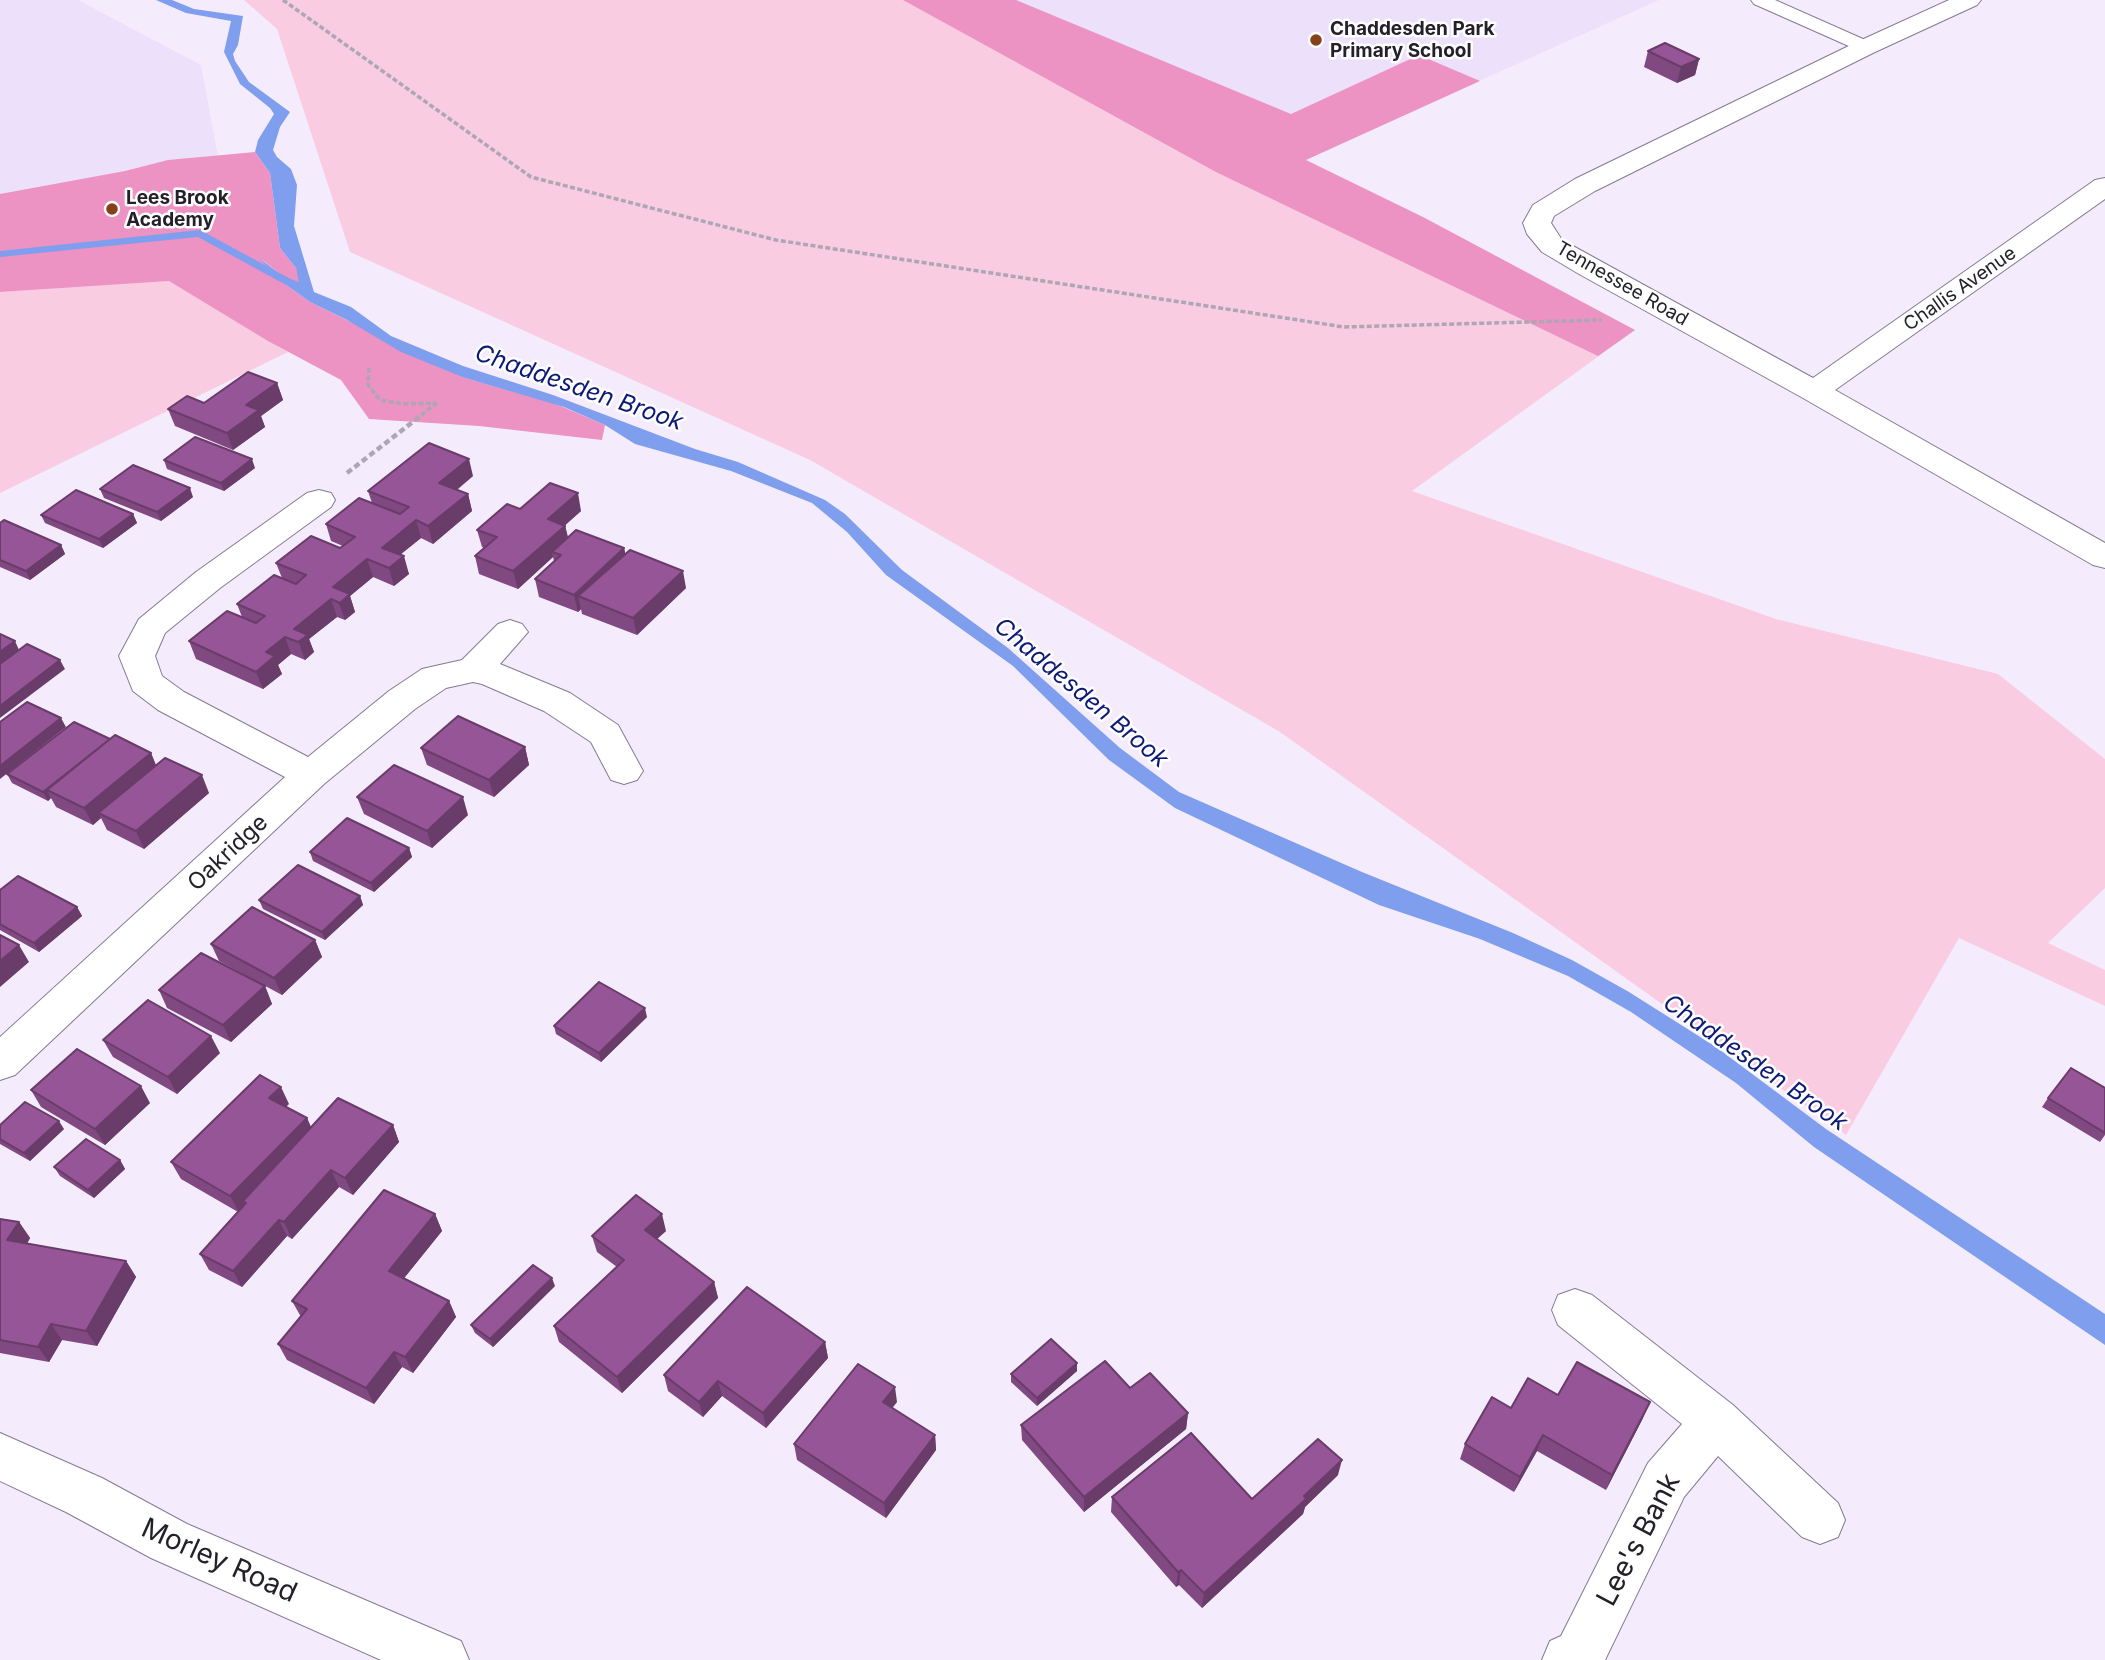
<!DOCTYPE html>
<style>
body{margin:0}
canvas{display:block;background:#f4ecfc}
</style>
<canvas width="2105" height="1660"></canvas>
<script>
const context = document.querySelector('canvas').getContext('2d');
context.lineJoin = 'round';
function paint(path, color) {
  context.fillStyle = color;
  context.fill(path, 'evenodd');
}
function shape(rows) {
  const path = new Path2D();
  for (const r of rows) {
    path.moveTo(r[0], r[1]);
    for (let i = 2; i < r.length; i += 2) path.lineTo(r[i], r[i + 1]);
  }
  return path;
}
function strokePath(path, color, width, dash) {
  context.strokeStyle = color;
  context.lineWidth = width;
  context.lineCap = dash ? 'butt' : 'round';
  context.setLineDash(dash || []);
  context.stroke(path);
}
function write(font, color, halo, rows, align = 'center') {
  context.font = font + ' Inter,sans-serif';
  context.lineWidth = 5;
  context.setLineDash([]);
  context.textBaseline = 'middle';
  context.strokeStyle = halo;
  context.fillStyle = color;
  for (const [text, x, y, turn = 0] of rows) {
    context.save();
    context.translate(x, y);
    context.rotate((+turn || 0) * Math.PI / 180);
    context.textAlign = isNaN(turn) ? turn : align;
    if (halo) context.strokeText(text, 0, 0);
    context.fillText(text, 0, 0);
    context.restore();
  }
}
const built = shape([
 [0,0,78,0,201,65,217,151,231,267,0,493],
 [980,0,1659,0,1306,159]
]);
const green = shape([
 [244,0,980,0,1635,330,1412,491,1776,619,1998,674,2105,759,2105,888,2048,943,2105,970,2105,1006,1959,938,1846,1135,1280,732,810,460,350,252,277,29],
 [169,281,288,352,0,493,0,292]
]);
const forest = shape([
 [903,0,1016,0,1291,114,1419,55,1480,81,1306,160,1423,217,1635,330,1598,356,1216,172],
 [255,152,270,173,280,248,296,268,299,277,299,283,284,277,261,259,278,279,310,302,465,378,556,404,605,425,602,440,479,426,369,419,341,380,268,341,169,281,0,292,0,194,125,171,168,160]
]);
const water = shape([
 [156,0,172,0,194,9,243,16,238,45,233,54,235,61,249,82,290,112,280,127,273,150,277,157,291,169,297,185,294,226,314,292,351,307,391,336,463,366,553,395,695,449,738,462,825,500,845,514,902,570,1008,648,1120,748,1179,792,1362,872,1513,933,1572,960,1629,992,1716,1047,1826,1129,2105,1314,2105,1345,1814,1147,1736,1083,1631,1012,1568,976,1480,939,1379,905,1175,808,1109,760,1013,666,886,575,847,532,812,503,731,471,635,444,605,425,564,407,465,378,401,352,347,320,310,302,278,279,259,258,284,277,299,282,296,268,280,248,270,173,255,152,258,140,274,114,270,108,240,84,224,52,231,21,186,13]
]);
const stream = shape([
 [200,230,298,283,292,287,288,286,198,237,0,257,0,251,200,230]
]);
const pathFar1 = shape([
 [283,0,531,177,776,240,1344,327,1602,320],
 [369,368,368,385,380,400,403,404,436,403],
 [421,415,437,403]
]);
const path = shape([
 [347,473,423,414]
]);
const lane = shape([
 [1751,0,1775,0,1872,43,1875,47,1872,51,1860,51,1754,4,1751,0]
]);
const street = shape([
 [1949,0,1981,0,1977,5,1875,52,1595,191,1554,216,1551,223,1562,240,1813,378,2095,180,2105,178,2105,199,1835,390,2105,543,2105,568,2093,565,1803,398,1579,274,1542,252,1527,234,1523,223,1533,205,1575,179,1857,42,1949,0],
 [319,490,331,493,335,500,331,507,220,588,165,633,155,656,162,676,184,692,308,757,389,691,422,669,462,660,498,624,510,620,522,624,528,632,500,664,570,693,618,725,643,771,637,780,624,784,611,780,591,742,544,711,482,684,473,682,446,688,415,709,324,784,15,1075,0,1080,0,1037,285,777,158,710,133,691,119,656,139,619,196,572,307,493,319,490],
 [1575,1289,1592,1295,1733,1405,1838,1503,1845,1520,1838,1537,1820,1544,1802,1537,1718,1456,1684,1497,1605,1660,1542,1660,1550,1641,1561,1636,1648,1463,1682,1424,1558,1325,1552,1310,1558,1295,1575,1289]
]);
const secondary = shape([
 [0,1433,102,1478,187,1524,461,1641,469,1660,381,1660,151,1558,66,1512,0,1481,0,1433]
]);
const wall = shape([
 [1648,51,1699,59,1695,75,1677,83,1644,67],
 [277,383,283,400,261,416,265,427,233,450,175,426,168,409,204,403],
 [164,460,255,468,224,491,167,469],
 [473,476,457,490,468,494,472,511,433,544,421,538,400,555,409,574,394,586,373,577,350,596,355,612,345,620,337,617,309,639,314,652,305,660,291,654,278,665,282,674,263,689,196,659,189,641,242,617,237,604,282,578,276,563,340,548,343,546,331,541,326,524,372,503,368,491],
 [100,489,193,497,161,521,104,498],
 [520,509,581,511,565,525,568,537,624,548,625,553,686,588,637,635,582,614,581,609,578,612,539,597,535,579,554,561,553,557,518,589,479,574,475,556,484,548,482,547,477,530],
 [133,514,137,523,103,548,45,523,41,515],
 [0,523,61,545,65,554,30,580,0,567],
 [110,739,151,753,156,765,209,793,144,849,107,830,101,818,93,825,56,807,51,798,48,801,12,783,7,774],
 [525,747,529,765,494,797,427,765,421,748],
 [357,797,468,815,432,848,364,814],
 [409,848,412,857,374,892,313,861,310,852],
 [0,890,77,907,82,916,39,952,0,930],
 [360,896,363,905,325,940,263,909,259,900],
 [315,940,322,957,282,995,219,961,211,944],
 [265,986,272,1004,231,1042,167,1008,159,990],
 [647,1017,601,1062,556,1034,554,1026],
 [103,1040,220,1053,177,1094,113,1057],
 [2105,1088,2105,1135,2100,1142,2042,1107,2048,1098],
 [31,1090,150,1103,105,1145,41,1107],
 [289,1104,285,1107,307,1118,311,1127,393,1125,399,1142,353,1195,339,1187,292,1239,287,1236,242,1287,209,1270,200,1254,238,1212,181,1179,171,1162],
 [0,1125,64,1129,30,1161,0,1144],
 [120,1160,125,1169,94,1198,60,1176,54,1167],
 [435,1214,442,1231,404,1278,449,1301,456,1317,413,1373,402,1367,374,1404,287,1360,278,1344,301,1317,292,1301],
 [0,1219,19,1222,30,1238,27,1244,126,1261,136,1277,97,1346,62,1340,49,1362,0,1353],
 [666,1231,657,1239,714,1282,718,1298,622,1393,559,1342,554,1326,617,1267,597,1252,592,1236],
 [555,1286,493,1347,475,1333,471,1325],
 [825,1342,828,1358,766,1428,722,1396,703,1417,668,1391,664,1375],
 [1077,1363,1077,1371,1037,1406,1011,1382,1011,1374],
 [1130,1388,1188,1413,1186,1429,1084,1512,1022,1440,1021,1425],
 [1558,1395,1643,1418,1606,1490,1537,1451,1514,1492,1460,1459,1465,1444,1511,1408],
 [897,1402,892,1408,935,1435,936,1450,886,1518,797,1460,794,1444],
 [1338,1475,1305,1507,1303,1514,1202,1608,1179,1585,1176,1587,1111,1512,1112,1497,1252,1499]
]);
const shadedWall = shape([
 [1699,59,1695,75,1677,83,1681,67],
 [277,383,283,400,261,416,265,427,233,450,227,433,246,405],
 [252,459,255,468,224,491,221,483],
 [469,459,473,476,443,500,439,483],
 [190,488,193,497,161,521,157,512],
 [578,493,581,511,552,537,548,519],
 [468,494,472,511,433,544,428,526],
 [133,514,137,523,103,548,99,539],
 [416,520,421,538,387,565,382,548],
 [565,526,569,543,552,552,553,557,518,589,513,571],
 [61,545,65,554,30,580,26,571],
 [624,548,628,565,578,596,581,609,578,612,574,595],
 [404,556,409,574,394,586,389,568],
 [367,559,373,577,350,596,355,612,345,620,333,587],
 [683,571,686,588,637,635,633,618],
 [331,599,337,617,309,639,314,652,305,660,294,629],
 [285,637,291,654,278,665,282,674,263,689,256,672,266,652],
 [15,641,19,650,0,664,0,652],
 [60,660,65,669,0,718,0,706],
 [61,718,66,727,0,779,0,766],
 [114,747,47,790,51,798,48,801,43,792],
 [525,747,529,765,494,797,489,780],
 [151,753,158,771,98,813,101,818,93,825,84,808],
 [202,775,209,793,144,849,136,831],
 [463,797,468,815,432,848,427,831],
 [409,848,412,857,374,892,371,883],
 [360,896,363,905,325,940,322,932],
 [77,907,82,916,39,952,34,943],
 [315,940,322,957,282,995,274,978],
 [19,945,29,962,0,987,0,961],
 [265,986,272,1004,231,1042,223,1025],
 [645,1008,647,1017,601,1062,599,1053],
 [211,1036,220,1053,177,1094,168,1077],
 [141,1086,150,1103,105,1145,95,1129],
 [281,1087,289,1104,277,1115,269,1098],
 [307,1118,314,1135,246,1203,243,1201,245,1206,239,1212,230,1196],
 [59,1121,64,1129,30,1161,24,1153],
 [393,1125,399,1142,353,1195,345,1178],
 [120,1160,125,1169,94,1198,88,1190],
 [331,1170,339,1187,292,1239,284,1222],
 [435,1214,442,1231,397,1287,389,1271],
 [662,1214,666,1231,649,1246,645,1230],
 [279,1220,287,1236,242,1287,233,1271],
 [19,1222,30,1238,19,1256,7,1240],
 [126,1261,136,1277,97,1346,86,1331],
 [552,1278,555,1286,493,1347,490,1339],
 [714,1282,718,1298,622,1393,617,1377],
 [449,1301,456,1317,413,1373,405,1357],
 [51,1324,62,1340,49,1362,38,1347],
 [825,1342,828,1358,766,1428,763,1413],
 [394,1352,402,1367,374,1404,366,1388],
 [1077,1363,1077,1371,1037,1406,1037,1398],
 [718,1381,722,1396,703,1417,699,1402],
 [895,1387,897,1402,885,1417,883,1402],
 [1650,1402,1643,1418,1606,1490,1612,1475],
 [1188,1413,1186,1429,1084,1512,1084,1497],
 [935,1435,936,1450,886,1518,884,1503],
 [1543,1435,1537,1451,1514,1492,1520,1477],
 [1342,1460,1338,1475,1305,1507,1303,1514,1202,1608,1204,1593,1304,1496],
 [1181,1570,1179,1585,1176,1587,1178,1572]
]);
const building = shape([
 [1665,43,1699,59,1681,67,1648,51,1665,43],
 [248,372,277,383,246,405,259,410,227,433,168,409,187,396,204,403,248,372],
 [195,437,252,459,221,483,164,460,195,437],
 [429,443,469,459,439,483,468,494,428,526,416,520,382,548,404,556,389,568,367,559,333,587,350,594,340,603,331,599,294,629,308,635,298,642,285,637,266,652,275,656,256,672,189,641,227,611,256,623,265,616,237,604,274,575,296,584,306,575,276,563,311,536,340,548,355,537,326,524,359,498,400,514,409,507,368,491,429,443],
 [133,465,190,488,157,512,100,489,133,465],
 [550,483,578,493,548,519,565,526,513,571,475,556,497,537,477,530,507,504,520,509,550,483],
 [76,490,133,514,99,539,41,515,76,490],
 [4,520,61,545,26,571,0,560,0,523,4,520],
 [576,530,624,548,574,595,535,579,561,555,552,552,576,530],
 [630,550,683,571,633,618,578,596,630,550],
 [0,634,15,641,0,652,0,634],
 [27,644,60,660,0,706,0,664,27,644],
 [27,702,61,718,0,766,0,722,27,702],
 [458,716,525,747,489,780,421,748,458,716],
 [74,722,110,739,43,792,7,774,74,722],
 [115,735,151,753,84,808,47,790,115,735],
 [165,758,202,775,136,831,98,813,165,758],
 [394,765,463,797,427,831,357,797,394,765],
 [347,818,409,848,371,883,310,852,347,818],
 [298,865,360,896,322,932,259,900,298,865],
 [18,876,77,907,34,943,0,924,0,890,18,876],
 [252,907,315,940,274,978,211,944,252,907],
 [0,935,19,945,0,961,0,935],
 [201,953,265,986,223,1025,159,990,201,953],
 [599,982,645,1008,599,1053,554,1026,599,982],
 [148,1000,211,1036,168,1077,103,1040,148,1000],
 [77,1049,141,1086,95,1129,31,1090,77,1049],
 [2071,1068,2105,1088,2105,1133,2048,1098,2071,1068],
 [260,1075,281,1087,269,1098,307,1118,230,1196,171,1162,260,1075],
 [338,1098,393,1125,345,1178,331,1170,284,1222,279,1220,233,1271,200,1254,246,1203,243,1201,338,1098],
 [25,1102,59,1121,24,1153,0,1139,0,1125,25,1102],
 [86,1139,120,1160,88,1190,54,1167,86,1139],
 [384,1190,435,1214,389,1271,449,1301,405,1357,394,1352,366,1388,278,1344,307,1309,292,1301,384,1190],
 [636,1195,662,1214,645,1230,714,1282,617,1377,554,1326,624,1260,592,1236,636,1195],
 [0,1219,19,1222,7,1240,126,1261,86,1331,51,1324,38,1347,0,1340,0,1219],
 [533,1265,552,1278,490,1339,471,1325,533,1265],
 [747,1287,825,1342,763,1413,718,1381,699,1402,664,1375,747,1287],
 [1051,1339,1077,1363,1037,1398,1011,1374,1051,1339],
 [1105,1361,1130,1388,1150,1373,1188,1413,1084,1497,1021,1425,1105,1361],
 [1577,1362,1650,1402,1612,1475,1543,1435,1520,1477,1465,1444,1492,1397,1511,1408,1528,1378,1558,1395,1577,1362],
 [858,1364,895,1387,883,1402,935,1435,884,1503,794,1444,858,1364],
 [1191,1433,1252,1499,1318,1439,1342,1460,1304,1496,1306,1499,1204,1593,1181,1570,1178,1572,1112,1497,1191,1433]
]);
const markers = [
 [1316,40,7,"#86411a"],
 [112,209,7,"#86411a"]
];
const farPoinames = [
 ["Chaddesden Park",1330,29],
 ["Primary School",1330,51],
 ["Lees Brook",126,198],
 ["Academy",126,220]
];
const farStreetnames = [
 ["Tennessee Road",1622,284,30],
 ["Challis Avenue",1960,289,-35]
];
const streetNames = [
 ["Oakridge",228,853,-43]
];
const waterNames = [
 ["Chaddesden Brook",579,388,19],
 ["Chaddesden Brook",1081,693,40],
 ["Chaddesden Brook",1755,1063,35]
];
const nearStreetnames = [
 ["Lee's Bank",1639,1540,-62],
 ["Morley Road",219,1561,24]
];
paint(built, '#ede0fa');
paint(green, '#f9cce2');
paint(forest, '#ec93c3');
paint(water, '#7f9eee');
paint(stream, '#7f9eee');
strokePath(lane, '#857a91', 2);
strokePath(street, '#857a91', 2);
strokePath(secondary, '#857a91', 2);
strokePath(pathFar1, '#ada6b4', 3.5, [5, 2.5]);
strokePath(path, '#ada6b4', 4.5, [6, 3.5]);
paint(lane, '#fff');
paint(street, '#fff');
paint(secondary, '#fff');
paint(wall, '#814981');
paint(shadedWall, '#693c69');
paint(building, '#965596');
strokePath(building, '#693c69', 2);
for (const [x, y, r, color] of markers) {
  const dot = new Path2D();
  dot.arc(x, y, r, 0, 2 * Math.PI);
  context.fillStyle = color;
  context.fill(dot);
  strokePath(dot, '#fdfdfd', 2.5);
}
write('bold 19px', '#242029', '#fdfdfd', farPoinames, 'left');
write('19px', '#242029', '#fdfdfd', farStreetnames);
write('23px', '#242029', '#fdfdfd', streetNames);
write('italic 24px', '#0d1a75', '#fdfdfd', waterNames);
write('28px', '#242029', '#fdfdfd', nearStreetnames);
</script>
